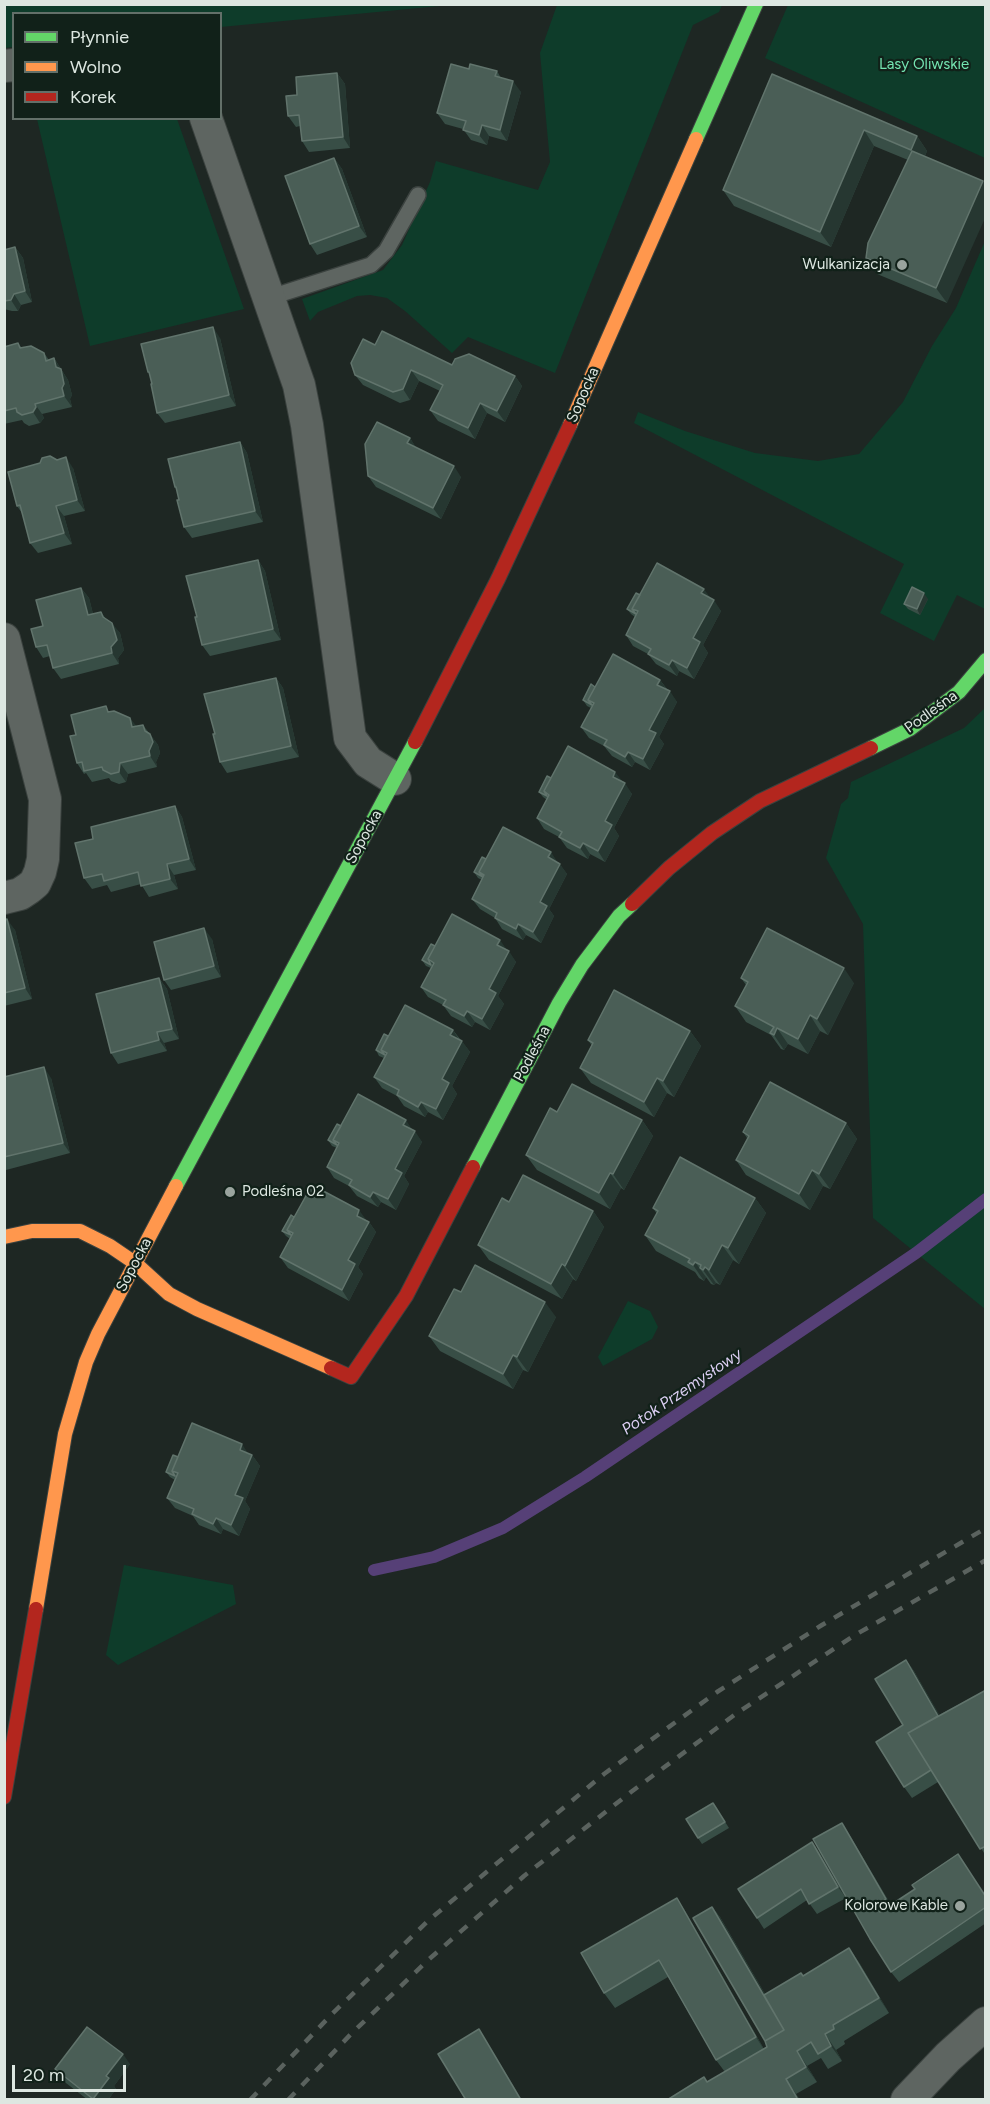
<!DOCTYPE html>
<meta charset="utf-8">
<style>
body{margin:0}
#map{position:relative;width:990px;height:2104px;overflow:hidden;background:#1e2723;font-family:Figtree,sans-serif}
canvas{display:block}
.frame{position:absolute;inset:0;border:6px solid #dde7e1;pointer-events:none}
.legend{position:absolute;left:12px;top:12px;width:210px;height:108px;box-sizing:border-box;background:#112119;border:2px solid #637069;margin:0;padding:8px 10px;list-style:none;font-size:18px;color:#dde7e1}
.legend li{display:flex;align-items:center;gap:12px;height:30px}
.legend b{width:30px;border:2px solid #637069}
.scale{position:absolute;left:12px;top:2065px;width:114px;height:27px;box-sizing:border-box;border:3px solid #dde7e1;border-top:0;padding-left:8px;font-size:18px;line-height:21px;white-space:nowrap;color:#dde7e1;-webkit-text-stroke:4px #112119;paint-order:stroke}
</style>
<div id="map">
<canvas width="990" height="2104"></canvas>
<div class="frame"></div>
<ul class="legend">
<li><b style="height:8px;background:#63d668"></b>Płynnie</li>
<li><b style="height:8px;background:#ff974d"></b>Wolno</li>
<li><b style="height:8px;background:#b3261e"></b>Korek</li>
</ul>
<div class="scale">20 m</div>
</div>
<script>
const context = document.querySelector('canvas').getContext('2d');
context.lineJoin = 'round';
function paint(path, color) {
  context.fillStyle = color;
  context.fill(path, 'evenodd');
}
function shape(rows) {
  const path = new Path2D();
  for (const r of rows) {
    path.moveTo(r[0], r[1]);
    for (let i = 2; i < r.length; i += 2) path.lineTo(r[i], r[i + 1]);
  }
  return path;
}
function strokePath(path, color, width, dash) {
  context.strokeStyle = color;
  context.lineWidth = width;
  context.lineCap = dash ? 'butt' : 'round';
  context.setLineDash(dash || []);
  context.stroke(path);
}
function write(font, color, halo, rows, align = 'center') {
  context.font = font + ' Figtree,sans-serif';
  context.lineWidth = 4.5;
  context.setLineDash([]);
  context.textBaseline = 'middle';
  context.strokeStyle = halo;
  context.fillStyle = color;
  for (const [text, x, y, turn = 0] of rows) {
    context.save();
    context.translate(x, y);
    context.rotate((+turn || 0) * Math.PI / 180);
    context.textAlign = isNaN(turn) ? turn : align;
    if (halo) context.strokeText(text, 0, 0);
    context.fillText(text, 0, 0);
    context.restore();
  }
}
const green = shape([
 [5,4,450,4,450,5,221,27,220,14,14,14,13,47,5,48],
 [557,5,722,5,719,12,693,25,555,373,468,337,452,353,405,311,387,298,370,295,357,296,318,312,310,321,302,299,383,270,402,245,430,182,436,161,538,190,550,162,540,53],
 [788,5,985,5,985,158,765,58],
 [37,119,177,119,244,309,90,346],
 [985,241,985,609,957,595,934,641,880,613,904,564,634,423,638,412,685,431,755,453,818,461,859,454,903,402,932,346,956,308],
 [985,708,985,1309,873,1218,863,924,826,858,841,804,848,798,851,782,964,728],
 [628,1301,650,1311,658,1327,652,1339,603,1366,598,1357],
 [124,1565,233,1585,236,1604,118,1665,106,1655]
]);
const stream = shape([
 [374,1570,434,1557,503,1528,585,1477,916,1253,986,1199]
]);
const lane = shape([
 [268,298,371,265,386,251,418,195]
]);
const street = shape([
 [4,66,14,65],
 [206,118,299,385,307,425,350,738,368,762,395,779],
 [4,639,45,799,43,859,40,872,35,883,29,888,20,894,4,898],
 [907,2100,948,2057,986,2023]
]);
const fast = shape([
 [696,139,756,4],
 [871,748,910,729,959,692,986,660],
 [473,1167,559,1003,582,965,619,916,632,904],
 [176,1186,415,742]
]);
const slow = shape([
 [570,425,696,139],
 [4,1237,32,1231,80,1231,110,1246,135,1263,169,1294,197,1309,331,1368],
 [36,1609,65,1434,86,1362,98,1334,176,1186]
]);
const jam = shape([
 [415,742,498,579,570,425],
 [632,904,669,868,712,833,760,801,871,748],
 [331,1368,351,1377,406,1296,473,1167],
 [4,1797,36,1609]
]);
const rail = shape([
 [250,2100,332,2014,429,1920,604,1774,717,1692,822,1625,986,1528],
 [288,2100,351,2034,427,1961,524,1876,631,1792,737,1713,855,1635,986,1560]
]);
const wall = shape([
 [469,69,497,71,501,78,521,92,507,141,489,136,487,145,471,140,463,129,445,124,437,113],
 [337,73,345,84,350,148,309,152,302,141,300,126,296,127,288,116,297,95],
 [772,74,917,136,927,151,925,156,947,303,877,274,866,258,908,160,874,146,831,247,734,206,723,190],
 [334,158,342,169,367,237,317,255,310,244],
 [15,247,23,258,32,302,21,305,18,311,12,311,4,309,4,250],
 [220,338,236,406,165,423,157,413,150,375,148,372],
 [18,343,22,348,44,353,49,360,54,358,68,380,72,395,70,399,72,407,42,414,44,418,40,423,29,426,24,423,22,420,4,424,4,347],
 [375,345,452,365,515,376,522,386,505,422,487,413,475,439,438,421,430,410,440,391,419,381,410,400,400,403,363,385,355,375],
 [410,438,416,448,461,477,441,519,376,487,368,476],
 [240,442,247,453,263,522,192,538,184,527,177,491,175,487],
 [40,463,73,468,85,511,64,516,72,544,38,553,30,543,22,513,17,506],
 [258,560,265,571,281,640,210,656,202,645,197,617],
 [81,588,89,598,93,614,101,612,106,619,120,633,124,650,118,658,119,664,61,679,53,668,50,656,43,658,36,647,43,626],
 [640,595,711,599,721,611,703,645,708,653,694,679,679,671,677,676,656,664,648,654,633,646,626,635,635,617,631,614,627,609],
 [928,599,920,615,908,609,904,604],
 [276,678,283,688,299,757,227,773,220,762,215,734],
 [660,680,677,702,659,737,664,744,650,770,635,762,632,767,612,756,604,746,589,738,581,727,591,708,587,706,583,700,595,687],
 [110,711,136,726,143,725,158,745,160,753,156,762,157,767,128,774,126,782,119,784,111,781,109,778,92,782,86,773,84,774,77,763,76,735],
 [551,778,622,782,632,794,614,828,619,836,605,862,590,854,588,859,567,848,559,837,544,829,537,818,547,800,543,797,539,792],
 [175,806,182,817,196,870,174,875,178,889,149,897,141,884,111,892,107,885,92,889,84,878,93,839],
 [486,859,558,862,567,874,549,909,554,916,541,943,526,935,523,940,502,929,495,918,480,909,472,899,482,880,478,878,474,872],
 [4,920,15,930,32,999,4,1006],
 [212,939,221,977,171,990,164,980],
 [435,946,507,950,516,962,498,996,504,1004,490,1030,475,1022,472,1027,451,1016,443,1005,428,997,421,987,431,968,426,966,422,960],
 [159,978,167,989,179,1039,164,1043,167,1051,118,1064,111,1053],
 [741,978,854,983,828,1035,820,1031,808,1054,788,1044,784,1050,781,1049,771,1035,746,1022,735,1006,746,985],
 [453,1030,470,1052,452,1086,457,1094,443,1120,428,1112,425,1117,404,1106,397,1096,382,1088,374,1077,384,1058,379,1056,376,1050,388,1036],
 [690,1031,701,1046,674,1097,667,1093,654,1117,591,1083,580,1068,592,1046,588,1040],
 [4,1077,51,1078,70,1153,6,1170,4,1167],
 [557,1112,642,1120,653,1136,624,1190,621,1188,610,1209,537,1170,526,1155],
 [846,1123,857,1139,830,1189,823,1186,810,1210,746,1175,736,1160,747,1138,743,1132],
 [341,1126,413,1130,422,1142,404,1176,409,1184,396,1210,381,1202,378,1207,357,1196,349,1186,334,1178,327,1167,337,1148,332,1146,328,1140],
 [755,1198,766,1213,739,1264,733,1260,720,1285,716,1283,714,1285,711,1284,706,1277,704,1281,699,1278,695,1272,656,1251,645,1235,657,1214,653,1208],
 [509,1202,593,1211,604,1227,576,1281,573,1279,562,1299,489,1260,478,1245],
 [294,1217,366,1220,369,1222,376,1232,358,1267,363,1274,349,1301,288,1268,280,1257,290,1239,286,1236,282,1231],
 [461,1292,556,1317,528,1372,523,1370,513,1389,440,1351,429,1336],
 [248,1453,252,1455,260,1466,245,1501,250,1509,239,1536,223,1529,221,1534,199,1525,193,1516,175,1508,167,1498,175,1480,170,1477,166,1472,178,1457],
 [906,1660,914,1671,939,1715,986,1690,986,1856,938,1782,912,1798,904,1787,903,1725],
 [713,1803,729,1828,702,1844,698,1838],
 [849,1834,891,1905,986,1896,986,1923,899,1982,891,1972],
 [812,1842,820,1853,846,1898,817,1914,807,1900,764,1929,757,1918],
 [677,1898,687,1914,764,2049,767,2047,712,1907,720,1917,765,1994,803,1976,849,1948,860,1964,889,2013,844,2041,845,2044,836,2050,842,2061,828,2069,821,2058,807,2066,817,2082,796,2094,800,2100,667,2100,708,2082,725,2072,716,2060,668,1977,615,2008,604,1993],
 [130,2064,114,2086,116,2089,108,2100,88,2100,62,2080,55,2069]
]);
const shadedWall = shape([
 [337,73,345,84,350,148,343,137],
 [513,81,521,92,507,141,500,130],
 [482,125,489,136,487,145,479,135],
 [864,130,874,146,831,247,820,232],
 [917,136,927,151,921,165,911,150],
 [334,158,342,169,367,237,359,226],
 [983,181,986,185,986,216,947,303,936,288],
 [15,247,23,258,32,302,25,291],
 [14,294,21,305,18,311,11,300],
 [213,327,220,338,236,406,229,395],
 [54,358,68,380,72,395,70,399,72,407,64,396],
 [411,370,419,381,410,400,403,389],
 [515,376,522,386,505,422,497,411],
 [480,403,487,413,475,439,468,428],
 [35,404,42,414,44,418,40,423,33,412],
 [410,438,417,449,407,443],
 [240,442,247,453,263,522,255,511],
 [66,457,73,468,85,511,77,500],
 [454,466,461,477,441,519,433,508],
 [56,506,64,516,72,544,64,533],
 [258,560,265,571,281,640,273,629],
 [81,588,89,598,96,626,88,615],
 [704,589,712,600,701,593],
 [924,593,928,599,920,615,917,609],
 [714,600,721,611,703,645,708,653,694,679,687,668,693,638],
 [112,623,120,633,124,650,118,658,119,664,112,653,111,647],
 [672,660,679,671,677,676,669,665],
 [276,678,283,688,299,757,291,746],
 [660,680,668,691,657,685],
 [670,691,677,702,659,737,664,744,650,770,643,759,649,730],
 [130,718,138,728,132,727],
 [150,734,158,745,160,753,156,762,157,767,150,756,149,751],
 [628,752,635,762,632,767,625,757],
 [120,763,128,774,126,782,119,772],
 [615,772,623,782,613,777],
 [625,783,632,794,614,828,619,836,605,862,598,851,605,821],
 [175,806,182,817,196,870,189,859],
 [583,843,590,854,588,859,580,848],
 [551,852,558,863,548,857],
 [167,864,174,875,178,889,170,879],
 [560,864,567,874,549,909,554,916,541,943,533,932,540,902],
 [7,919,15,930,32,999,25,988],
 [518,924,526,935,523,940,516,929],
 [204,928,212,939,221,977,214,966],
 [500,940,507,950,497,945],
 [509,951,516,962,498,996,504,1004,490,1030,482,1019,489,989],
 [844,968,854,983,828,1035,817,1019],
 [159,978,167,989,179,1039,172,1029],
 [467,1011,475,1022,472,1027,464,1016],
 [810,1015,820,1031,808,1054,798,1039],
 [777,1028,788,1044,784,1050,774,1035],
 [453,1030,460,1041,450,1035],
 [690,1031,701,1046,674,1097,663,1081],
 [157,1032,164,1043,167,1051,159,1040],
 [462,1041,470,1052,452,1086,457,1094,443,1120,436,1109,442,1079],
 [44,1067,51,1078,70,1153,63,1143],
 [657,1078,667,1093,654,1117,644,1102],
 [421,1102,428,1112,425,1117,418,1107],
 [406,1120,413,1131,403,1125],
 [642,1120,653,1136,624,1190,613,1174],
 [846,1123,857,1139,830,1189,819,1174],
 [415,1131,422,1142,404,1176,409,1184,396,1210,388,1199,395,1169],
 [812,1170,823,1186,810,1210,799,1194],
 [610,1173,621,1188,610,1209,599,1193],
 [373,1192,381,1202,378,1207,370,1197],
 [755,1198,766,1213,739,1264,728,1248],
 [359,1210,367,1221,357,1216],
 [593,1211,604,1227,576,1281,565,1266],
 [369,1222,376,1232,358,1267,363,1274,349,1301,342,1290,348,1260],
 [722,1245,733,1260,720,1285,709,1270],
 [695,1262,706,1277,704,1281,693,1265],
 [562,1264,573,1279,562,1299,551,1284],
 [705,1267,716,1283,714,1285,703,1270],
 [545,1302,556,1317,528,1372,517,1357],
 [513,1355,523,1370,513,1389,503,1374],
 [242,1444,249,1455,240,1450],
 [252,1455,260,1466,245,1501,250,1509,239,1536,231,1525,235,1495],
 [216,1518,223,1529,221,1534,213,1524],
 [906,1660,914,1671,949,1731,941,1720],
 [842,1823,849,1834,894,1910,886,1899],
 [812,1842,820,1853,846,1898,838,1887],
 [677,1898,687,1914,766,2053,756,2037],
 [712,1907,720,1917,795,2045,787,2034],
 [849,1948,860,1964,889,2013,879,1998],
 [479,2029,486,2040,522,2100,521,2100],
 [825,2034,836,2050,842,2061,831,2046],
 [797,2051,807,2066,817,2082,806,2067],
 [123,2054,130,2064,114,2086,116,2089,108,2100,94,2100,93,2099,106,2076],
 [786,2079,800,2100,798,2100]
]);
const building = shape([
 [451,64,469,69,470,64,497,71,495,76,513,81,500,130,482,125,479,135,463,130,466,121,437,113,451,64],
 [337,73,343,137,302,141,299,115,288,116,286,96,297,95,296,77,337,73],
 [772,74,917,136,911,150,864,130,820,232,723,190,772,74],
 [912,151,983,181,936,288,866,258,868,243,912,151],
 [334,158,359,226,310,244,285,176,334,158],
 [15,247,25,291,14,294,11,300,4,301,4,250,15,247],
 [213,327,229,395,157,413,151,384,152,384,149,372,148,372,141,344,213,327],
 [382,331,452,365,455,359,469,354,515,376,497,411,480,403,468,428,430,410,443,385,429,378,411,370,403,389,393,392,355,375,351,363,363,339,375,345,382,331],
 [18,343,20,348,31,346,44,353,46,361,54,358,56,367,61,369,64,384,62,388,64,396,35,404,36,407,33,412,22,415,17,412,16,408,4,411,4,347,18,343],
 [377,422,410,438,407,443,454,466,433,508,368,476,365,444,377,422],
 [240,442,255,511,184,527,177,500,179,500,176,487,175,487,168,459,240,442],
 [50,456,57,460,66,457,77,500,56,506,64,533,30,543,20,505,17,506,8,472,40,463,42,458,50,456],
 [258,560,273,629,202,645,195,617,197,617,186,576,258,560],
 [657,563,704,589,701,593,714,600,693,638,700,642,687,668,672,660,669,665,648,654,651,649,626,635,638,611,632,609,657,563],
 [912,587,924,593,917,609,904,604,912,587],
 [81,588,88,615,101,612,103,617,112,623,117,640,111,647,112,653,53,668,47,645,36,647,31,629,43,626,36,600,81,588],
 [636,593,640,595,632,609,636,614,627,609,636,593],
 [613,654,660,680,657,685,670,691,649,730,656,733,643,759,628,752,625,757,604,745,607,740,581,727,594,703,588,700,613,654],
 [276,678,291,746,220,762,213,734,215,734,204,694,276,678],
 [591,684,595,687,588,700,592,705,583,700,591,684],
 [106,706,108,712,114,711,130,718,132,727,143,725,145,731,150,734,153,742,149,751,150,756,120,763,119,772,111,774,103,770,102,767,84,771,82,762,77,763,70,736,76,735,71,715,106,706],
 [568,746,615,772,613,777,625,783,605,821,612,825,598,851,583,843,580,848,559,837,562,832,537,818,549,795,544,791,568,746],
 [547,776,551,778,544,791,547,796,539,792,547,776],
 [175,806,189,859,167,864,170,879,141,886,138,872,104,881,102,874,84,878,75,843,93,839,91,827,175,806],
 [503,827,551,852,548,857,560,864,540,902,547,906,533,932,518,924,516,929,495,918,497,913,472,899,484,875,479,872,503,827],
 [482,857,486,859,479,872,483,877,474,872,482,857],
 [452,914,500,940,497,945,509,951,489,989,496,993,482,1019,467,1011,464,1016,443,1005,446,1000,421,987,434,963,428,959,452,914],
 [7,919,25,988,4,993,4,920,7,919],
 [204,928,214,966,164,980,154,942,204,928],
 [767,928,844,968,817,1019,810,1015,798,1039,777,1028,774,1035,770,1033,774,1027,735,1006,748,982,741,978,767,928],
 [431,944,435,946,428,959,431,965,422,960,431,944],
 [159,978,172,1029,157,1032,159,1040,111,1053,96,994,159,978],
 [614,990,690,1031,663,1081,657,1078,644,1102,580,1068,593,1043,588,1040,614,990],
 [405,1005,453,1030,450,1035,462,1041,442,1079,449,1083,436,1109,421,1102,418,1107,397,1095,399,1090,374,1077,387,1053,381,1050,405,1005],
 [384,1034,388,1036,381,1050,385,1055,376,1050,384,1034],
 [44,1067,63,1143,4,1157,4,1077,44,1067],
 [770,1082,846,1123,819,1174,812,1170,799,1194,736,1160,749,1136,743,1132,770,1082],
 [572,1084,642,1120,613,1174,610,1173,599,1193,526,1155,550,1108,557,1112,572,1084],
 [358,1094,406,1120,403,1125,415,1131,395,1169,402,1173,388,1199,373,1192,370,1197,349,1185,352,1180,327,1167,339,1143,333,1140,358,1094],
 [337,1124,341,1126,333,1140,337,1145,328,1140,337,1124],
 [680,1157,755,1198,728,1248,722,1245,709,1270,705,1267,703,1270,700,1268,701,1265,695,1262,693,1265,688,1262,690,1259,645,1235,658,1211,653,1208,680,1157],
 [523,1175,593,1211,565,1266,562,1264,551,1284,478,1245,502,1198,509,1202,523,1175],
 [312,1185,359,1210,357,1216,369,1222,348,1260,355,1264,342,1290,280,1257,293,1233,287,1230,312,1185],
 [291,1215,294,1217,287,1230,291,1235,282,1231,291,1215],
 [475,1265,545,1302,517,1357,513,1355,503,1374,429,1336,454,1289,461,1292,475,1265],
 [192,1423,242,1444,240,1450,252,1455,235,1495,243,1498,231,1525,216,1518,213,1524,192,1514,194,1509,167,1498,178,1473,172,1471,192,1423],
 [173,1455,178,1457,172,1471,175,1476,166,1472,173,1455],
 [906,1660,938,1716,908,1733,931,1770,904,1787,876,1742,903,1725,875,1679,906,1660],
 [986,1690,986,1846,980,1849,908,1733,986,1690],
 [713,1803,725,1822,698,1838,686,1819,713,1803],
 [842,1823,886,1899,875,1905,880,1912,915,1889,912,1885,958,1854,986,1897,986,1907,891,1972,870,1939,813,1839,842,1823],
 [812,1842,838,1887,809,1904,801,1889,757,1918,738,1889,812,1842],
 [677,1898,756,2037,716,2060,659,1960,604,1993,581,1953,677,1898],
 [712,1907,784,2030,765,2041,693,1918,712,1907],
 [849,1948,879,1998,833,2025,834,2029,825,2034,831,2046,818,2054,811,2042,797,2051,806,2067,786,2079,797,2098,794,2100,667,2100,704,2077,707,2082,767,2047,765,2041,784,2030,764,1995,801,1973,803,1976,849,1948],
 [87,2027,123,2054,106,2076,109,2078,93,2099,55,2069,87,2027],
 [479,2029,521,2100,466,2100,438,2054,479,2029]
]);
const markers = [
 [902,265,6,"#9aa49e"],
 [230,1192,6,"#9aa49e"],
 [960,1906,6,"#9aa49e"]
];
const parkNames = [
 ["Lasy Oliwskie",924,65]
];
const poiNames = [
 ["Wulkanizacja",890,265],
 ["Podleśna 02",242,1192,"left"],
 ["Kolorowe Kable",948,1906]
];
const streetNames = [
 ["Sopocka",583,395,-66],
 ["Podleśna",931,712,-36],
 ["Sopocka",364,837,-61],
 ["Podleśna",532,1054,-62],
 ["Sopocka",134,1265,-62]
];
const waterNames = [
 ["Potok Przemysłowy",682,1392,-34]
];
paint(green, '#0e3c2a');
strokePath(stream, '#564077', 12);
strokePath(lane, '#3b423f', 18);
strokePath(street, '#3b423f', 34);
strokePath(fast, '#3b423f', 16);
strokePath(slow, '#3b423f', 16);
strokePath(jam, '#3b423f', 16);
strokePath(lane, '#5e6561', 15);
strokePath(street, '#5e6561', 32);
strokePath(fast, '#63d668', 14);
strokePath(slow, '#ff974d', 14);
strokePath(jam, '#b3261e', 14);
strokePath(rail, '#5a625e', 4.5, [10, 10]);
paint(wall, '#384e46');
paint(shadedWall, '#263731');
paint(building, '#4a5e56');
strokePath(building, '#61746c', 1.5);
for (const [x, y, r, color] of markers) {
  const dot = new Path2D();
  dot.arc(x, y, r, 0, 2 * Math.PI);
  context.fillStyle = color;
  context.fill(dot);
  strokePath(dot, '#112119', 2);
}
write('15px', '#74e5b2', '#112119', parkNames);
write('15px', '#dde7e1', '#112119', poiNames, 'right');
write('15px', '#dde7e1', '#112119', streetNames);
write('italic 16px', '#dccff3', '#112119', waterNames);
</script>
